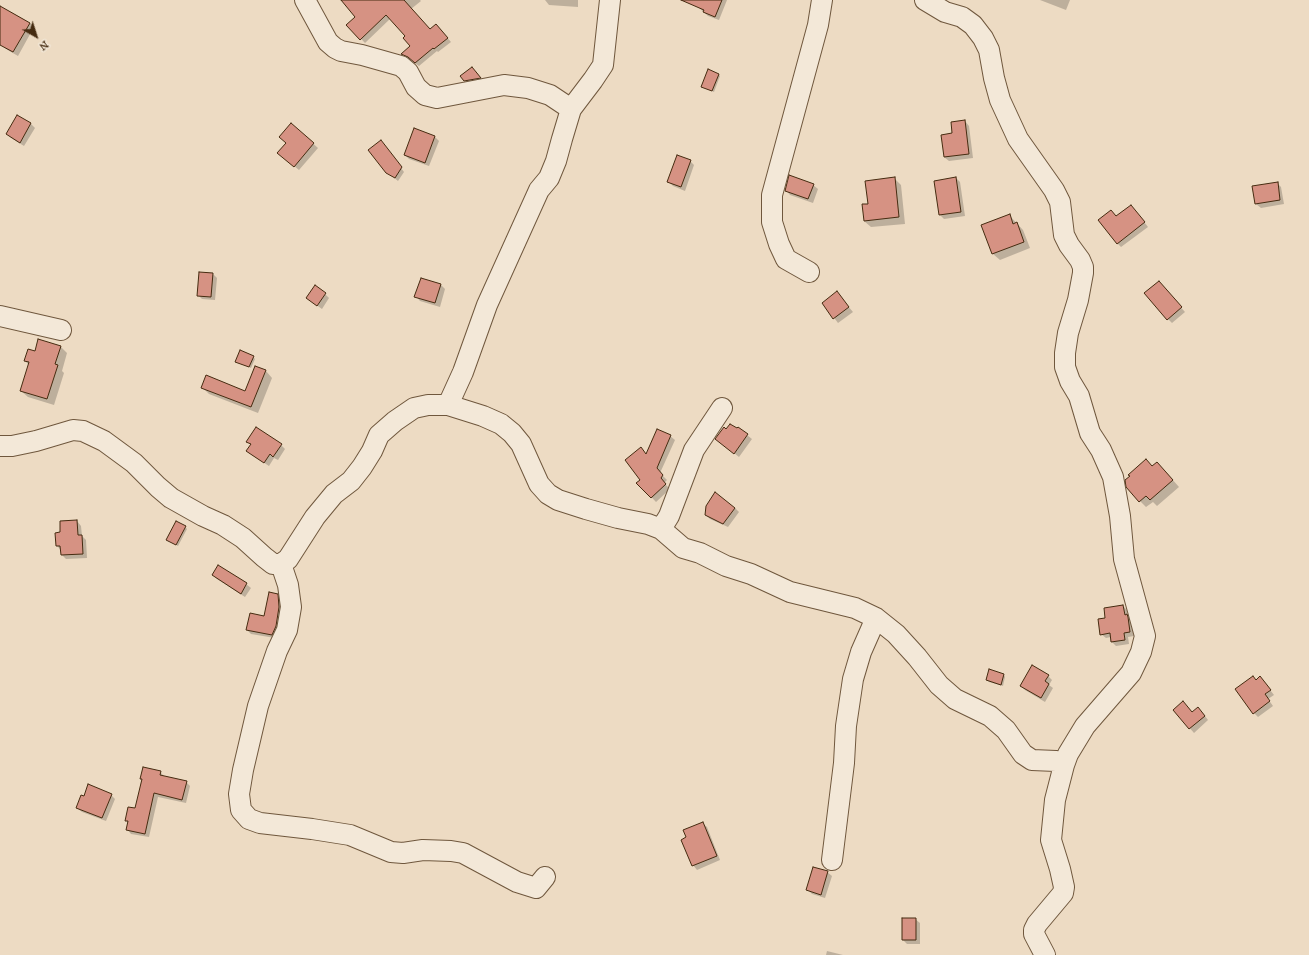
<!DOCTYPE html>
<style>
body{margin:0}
#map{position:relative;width:1309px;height:955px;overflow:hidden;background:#eddbc3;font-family:"IM FELL French Canon",serif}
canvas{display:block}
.north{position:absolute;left:16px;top:16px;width:40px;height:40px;-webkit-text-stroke:3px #f3e8d8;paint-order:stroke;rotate:141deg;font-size:11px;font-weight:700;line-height:16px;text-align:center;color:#452b10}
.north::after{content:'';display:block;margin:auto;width:14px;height:18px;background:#452b10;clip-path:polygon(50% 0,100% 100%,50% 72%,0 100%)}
</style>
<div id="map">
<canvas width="1309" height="955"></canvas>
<div class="north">N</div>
</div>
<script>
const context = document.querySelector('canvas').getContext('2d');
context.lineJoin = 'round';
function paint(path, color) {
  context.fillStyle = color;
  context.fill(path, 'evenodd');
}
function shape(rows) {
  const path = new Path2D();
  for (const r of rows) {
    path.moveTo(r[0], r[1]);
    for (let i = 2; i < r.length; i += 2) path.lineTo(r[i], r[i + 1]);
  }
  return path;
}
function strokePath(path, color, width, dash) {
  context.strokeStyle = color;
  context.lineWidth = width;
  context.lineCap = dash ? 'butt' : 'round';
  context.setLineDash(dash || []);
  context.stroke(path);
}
const shadow = shape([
 [343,0,420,0,421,1,411,9,430,30,440,29,451,42,438,52,437,51,419,66,402,54,411,46,407,36,391,18,365,43,348,25,356,17],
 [545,0,578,0,578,7,549,5],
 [699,0,727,0,719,20,708,16,697,6],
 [1040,0,1070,0,1066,10],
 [0,8,11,12,30,23,34,27,18,56,6,49,2,45,0,29],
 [474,70,482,79,467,82,462,77],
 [718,74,720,76,714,92,702,87],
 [18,117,31,124,35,128,24,146,11,138,7,134],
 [965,121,969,126,973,158,949,161,944,157,954,134],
 [291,124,318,148,299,170,283,157],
 [415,130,435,137,439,141,429,166,409,159,405,155],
 [384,145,404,172,398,181,387,172],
 [690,161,694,165,685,191,673,186,669,182],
 [894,178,901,185,905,224,871,227,864,221,869,205],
 [956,178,960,182,965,216,944,219,940,215,935,181],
 [1277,183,1281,187,1284,204,1261,208,1256,204],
 [813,185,818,189,813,203,790,195,786,190],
 [1135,210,1148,227,1121,247,1117,243,1116,217],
 [1009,215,1023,230,1030,248,1000,260,993,254,983,225],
 [213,274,217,278,215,300,202,299,198,295],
 [421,279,441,285,445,289,440,307,420,301,416,296],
 [1163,287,1185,312,1172,323,1168,319],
 [837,293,853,312,838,323,823,303],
 [325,294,329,298,322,309,312,302],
 [61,347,67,353,62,371,64,373,54,405,28,397,21,391,29,365,25,361,35,352],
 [253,357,255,359,251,368,236,362],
 [256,367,266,371,272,378,258,413,209,394,202,387,246,392],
 [738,428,752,439,739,457,716,439,726,430,737,430],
 [670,436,675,440,660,473,667,480,664,483,670,489,656,502,638,483,641,480,641,449,647,455],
 [247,441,281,445,285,449,278,460,274,458,269,466,252,455,248,451,251,445],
 [1153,467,1164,470,1179,487,1157,506,1153,502,1146,507,1140,501],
 [735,508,739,512,728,527,710,519,706,515],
 [77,521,81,526,82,536,86,540,87,558,66,559,62,555,61,550,57,546,61,533],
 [185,527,187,529,178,546,169,541],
 [219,567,246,584,251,588,245,597,217,579,213,575],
 [277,595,281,599,282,611,275,638,251,634,247,630,264,617],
 [1123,606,1127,610,1128,616,1131,620,1134,636,1128,637,1129,644,1116,646,1111,641,1111,637,1106,638,1101,634,1106,619],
 [1004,675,1005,677,1003,686,989,682,987,680],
 [1048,676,1052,680,1049,685,1053,688,1045,702,1025,690,1021,686],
 [1256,681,1264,682,1274,695,1268,699,1273,706,1258,717,1254,713],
 [1187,706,1193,713,1202,712,1208,720,1194,733,1174,710],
 [160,772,165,777,186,782,190,786,186,803,158,797,149,837,131,834,127,829,128,823,126,820,135,810,143,781,141,778],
 [111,795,115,799,106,821,82,812,77,808],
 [702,823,707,827,720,860,697,870,693,865],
 [827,872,832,876,825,898,812,894,808,890],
 [915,919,920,923,920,944,907,944,903,940],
 [827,951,843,955,826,955]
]);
const building = shape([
 [341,0,404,0,430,29,436,24,448,38,434,49,433,48,415,63,408,57,401,54,410,46,403,38,405,36,386,15,360,40,346,25,355,17,341,0],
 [681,0,722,0,715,17,703,12,704,10,681,0],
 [0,6,30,23,13,52,0,45,0,6],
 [472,67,481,78,464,81,460,76,472,67],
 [708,69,719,74,712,91,701,87,708,69],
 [17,115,31,123,20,143,6,134,17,115],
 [965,120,969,154,944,157,941,135,952,133,951,122,965,120],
 [291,123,314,143,294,167,277,153,286,143,279,137,291,123],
 [414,128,435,136,425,163,404,155,414,128],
 [381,140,402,167,395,178,386,173,368,150,381,140],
 [677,155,691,160,681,187,667,182,677,155],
 [789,175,814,184,808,199,785,191,789,175],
 [895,177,899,217,864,221,862,204,868,204,865,181,895,177],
 [956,177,961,212,939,215,934,181,956,177],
 [1278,182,1280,200,1255,204,1252,186,1278,182],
 [1131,205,1145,222,1117,244,1098,220,1111,210,1116,216,1131,205],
 [1010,214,1013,224,1017,222,1024,242,992,254,981,225,1010,214],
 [199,272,213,273,211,297,197,296,199,272],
 [421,278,441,284,435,303,414,297,421,278],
 [1159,281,1182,307,1167,320,1144,293,1159,281],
 [315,285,326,293,317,306,306,298,315,285],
 [837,291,849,307,833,319,822,303,837,291],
 [38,339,61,346,55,364,58,365,47,399,20,391,29,362,24,361,28,349,35,351,38,339],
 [240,350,254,356,249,367,235,362,240,350],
 [255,366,266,370,251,407,201,388,206,375,245,391,255,366],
 [730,424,737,428,738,427,748,434,734,454,715,439,724,427,726,429,730,424],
 [256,427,282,444,273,457,270,454,264,463,246,451,251,444,246,442,256,427],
 [657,429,671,435,657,468,663,475,661,478,666,484,651,498,636,483,640,480,625,460,641,447,646,454,657,429],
 [1146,459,1152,466,1157,462,1173,480,1150,500,1146,496,1139,502,1126,487,1125,480,1130,476,1128,475,1146,459],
 [715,492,735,508,723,524,705,515,706,506,715,492],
 [77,520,78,535,82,535,83,554,61,555,60,546,56,546,55,533,60,532,60,521,77,520],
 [176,521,186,526,176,545,166,540,176,521],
 [218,565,247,583,241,594,212,575,218,565],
 [269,592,278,594,279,607,276,626,272,635,246,630,250,613,264,616,269,592],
 [1123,605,1125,615,1127,614,1128,617,1130,632,1124,633,1125,640,1111,642,1110,633,1100,635,1098,619,1105,618,1104,608,1123,605],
 [1032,665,1049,675,1045,681,1049,684,1041,698,1020,686,1032,665],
 [989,669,1004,674,1001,685,986,680,989,669],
 [1253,676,1256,680,1260,676,1271,690,1265,694,1270,701,1253,714,1235,689,1253,676],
 [1183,701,1192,712,1198,707,1205,716,1189,729,1173,710,1183,701],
 [143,767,161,771,160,775,187,781,182,800,154,793,145,834,126,830,128,821,125,821,128,807,135,808,142,779,140,779,143,767],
 [88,784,112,794,102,818,76,808,81,795,84,796,88,784],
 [703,822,717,856,692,866,681,840,686,837,683,830,703,822],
 [813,867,828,871,821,895,806,890,813,867],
 [902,918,916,918,916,940,902,940,902,918]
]);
const minor = shape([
 [305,0,328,42,335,48,341,51,362,55,401,66,408,72,416,87,425,95,437,98,504,85,528,88,550,95,571,109],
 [925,0,945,12,962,17,973,25,983,38,989,50,994,78,1000,100,1018,139,1054,190,1060,202,1064,235,1069,245,1080,260,1083,267,1083,273,1078,300,1068,333,1065,353,1065,367,1070,381,1079,396,1090,433,1101,450,1113,477,1120,516,1124,559,1145,636,1141,652,1131,673,1085,726,1068,754,1064,765],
 [809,272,786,259,779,244,772,222,772,195,818,25,822,0],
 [0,316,61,330],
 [448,405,463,372,487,305,539,190,549,178,556,161,562,139,571,109,593,80,603,65,610,0],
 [0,446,12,446,36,441,73,430,83,431,104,441,134,463,158,487,171,498,203,516,223,525,243,538,264,557,273,564,281,564,288,559,315,517,334,494,351,481,362,467,372,451,379,435,395,421,414,408,428,405,448,405,483,416,501,424,512,433,521,444,539,484,548,494,558,500,586,509,618,518,648,524,661,529,683,548,700,553,726,566,751,574,790,592,855,608,876,618,896,634,917,657,939,685,955,699,990,716,1006,730,1023,754,1032,760,1056,761,1060,762,1064,765,1055,800,1051,840,1060,869,1064,887,1063,893,1037,924,1034,930,1034,934,1045,955],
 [661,529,669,516,694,450,722,408],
 [281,564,288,585,291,607,287,630,277,651,258,706,243,770,239,794,241,810,249,819,260,823,312,829,350,835,391,852,403,853,423,850,451,851,463,853,517,882,536,888,545,877],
 [832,860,844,763,846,726,853,679,861,652,876,618]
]);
paint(shadow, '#0003');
paint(building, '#d69283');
strokePath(building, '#452b10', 1);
strokePath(minor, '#6f573d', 22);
strokePath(minor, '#f3e8d8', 20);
</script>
